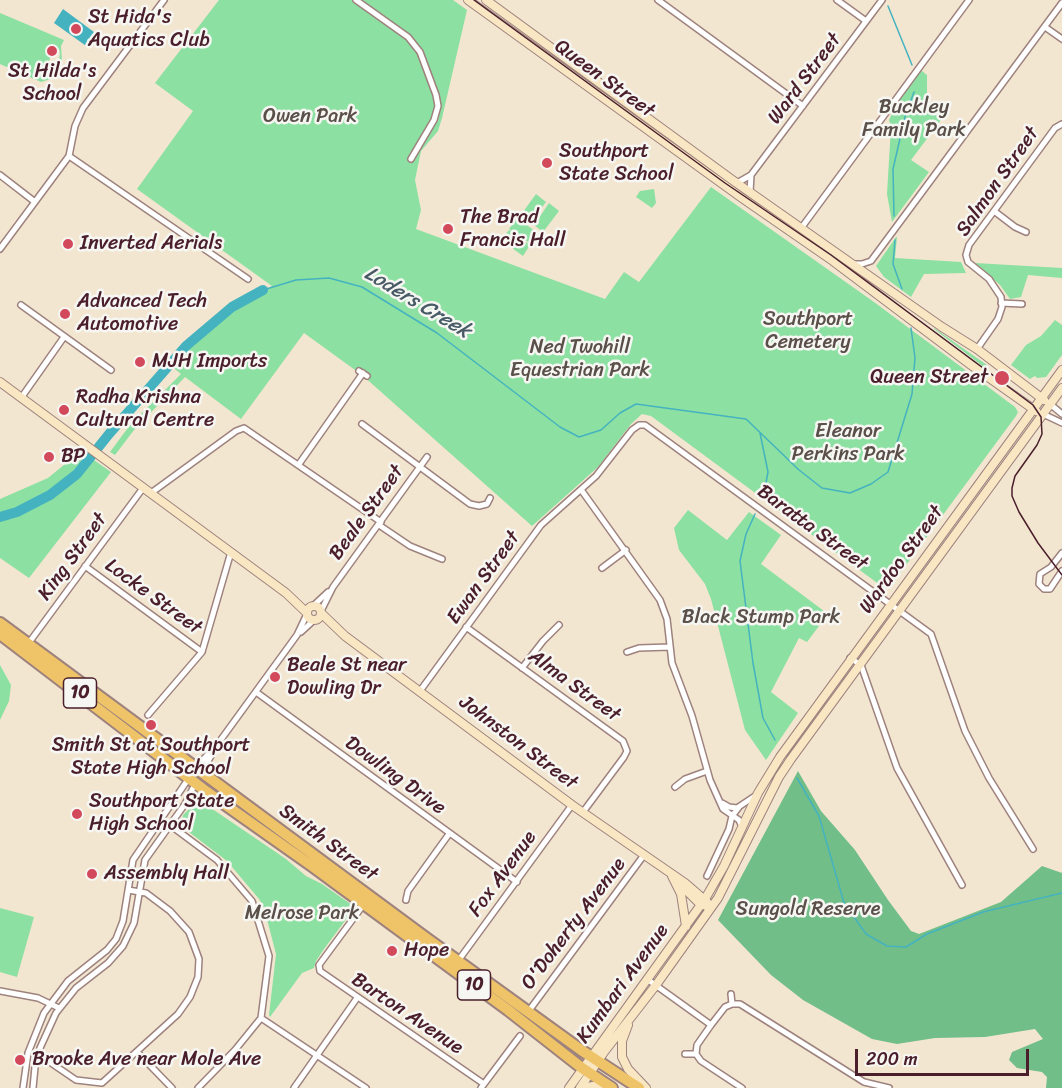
<!DOCTYPE html>
<style>
body{margin:0}
#map{position:relative;width:1062px;height:1088px;overflow:hidden;background:#f3e6d1;font-family:Sriracha,sans-serif}
canvas{display:block}
.scale{position:absolute;left:855px;top:1049px;width:174px;height:27px;box-sizing:border-box;border:3px solid #4a1f2b;border-top:0;padding-left:8px;font-size:18px;line-height:21px;white-space:nowrap;color:#4a1f2b;-webkit-text-stroke:4px #f6f6f2;paint-order:stroke}
</style>
<div id="map">
<canvas width="1062" height="1088"></canvas>
<div class="scale">200 m</div>
</div>
<script>
const context = document.querySelector('canvas').getContext('2d');
context.lineJoin = 'round';
function paint(path, color) {
  context.fillStyle = color;
  context.fill(path, 'evenodd');
}
function shape(rows) {
  const path = new Path2D();
  for (const r of rows) {
    if (r.length === 3) {
      path.moveTo(r[0] + r[2], r[1]);
      path.arc(r[0], r[1], r[2], 0, 2 * Math.PI);
      continue;
    }
    path.moveTo(r[0], r[1]);
    for (let i = 2; i < r.length; i += 2) path.lineTo(r[i], r[i + 1]);
  }
  return path;
}
function strokePath(path, color, width, dash) {
  context.strokeStyle = color;
  context.lineWidth = width;
  context.lineCap = dash ? 'butt' : 'round';
  context.setLineDash(dash || []);
  context.stroke(path);
}
function write(font, color, halo, rows, align = 'center') {
  context.font = font + ' Sriracha,sans-serif';
  context.lineWidth = 5;
  context.setLineDash([]);
  context.textBaseline = 'middle';
  context.strokeStyle = halo;
  context.fillStyle = color;
  for (const [text, x, y, turn = 0] of rows) {
    context.save();
    context.translate(x, y);
    context.rotate((+turn || 0) * Math.PI / 180);
    context.textAlign = isNaN(turn) ? turn : align;
    if (halo) context.strokeText(text, 0, 0);
    context.fillText(text, 0, 0);
    context.restore();
  }
}
const green = shape([
 [219,0,453,0,467,10,442,118,438,131,421,151,415,180,421,210,416,229,605,299,624,272,639,282,711,187,874,302,1015,407,1018,412,1016,416,889,588,884,588,651,416,642,414,631,424,598,467,532,526,362,375,304,333,241,419,185,377,134,430,115,455,110,452,130,425,181,374,170,365,186,346,232,307,272,286,137,189,193,111,155,83],
 [0,13,64,40,61,46,62,61,51,79,41,82,0,64],
 [55,47,59,49,60,54,58,65,48,77,41,79],
 [918,68,927,75,927,100,947,112,911,160,929,172,892,222,887,194,891,126,889,120,908,81],
 [654,189,656,203,652,208,636,197,640,191],
 [536,194,546,202,530,223,520,216],
 [549,203,559,211,543,232,534,225],
 [517,218,539,234,531,244,509,229],
 [509,230,530,245,523,256,501,240],
 [896,237,897,237,895,258,961,262,966,273,924,274,911,297,884,277,876,266],
 [975,263,1062,268,1062,278,1028,275,1021,297,1010,299,1000,285],
 [1055,320,1062,325,1062,355,1046,377,1037,378,1035,376,1030,379,1011,365,1026,345,1041,336],
 [934,328,987,365,985,368,934,329],
 [81,451,111,472,29,578,0,558,0,499,48,478],
 [688,510,727,540,749,512,781,535,761,564,828,614,807,642,799,638,771,692,798,713,766,760,745,730,711,599,705,584,679,550,674,528],
 [0,665,11,685,9,701,0,720],
 [195,803,208,806,286,859,306,876,322,884,352,905,353,910,324,949,316,961,314,968,302,973,270,1017,269,1015,276,954,264,908,259,899,227,861,181,826,183,815],
 [0,908,34,917,17,977,0,972]
]);
const forest = shape([
 [798,771,821,811,855,850,888,900,911,931,919,934,1001,902,1042,866,1062,873,1062,1088,1046,1088,1047,1077,1042,1072,1017,1068,1009,1060,1012,1052,1043,1039,1035,1029,985,1037,935,1038,897,1044,872,1039,803,1000,771,975,718,920]
]);
const water = shape([
 [63,9,98,35,89,48,54,23]
]);
const stream = shape([
 [888,6,912,65],
 [894,216,893,169,905,117,914,92],
 [895,240,893,264,902,289],
 [263,290,296,280,329,278,362,287,437,333,560,427,579,437,601,430,620,413,636,404,746,419,799,470,822,488,850,493,871,484,888,472,912,394,915,358,911,328],
 [760,433,768,472,763,498],
 [755,514,746,534,740,561,753,663,763,718,775,740],
 [797,778,819,816,844,903,866,934,887,946,906,947,927,934,983,912,1062,893]
]);
const river = shape([
 [0,517,17,512,50,495,77,474,109,434,186,346,232,307,263,290]
]);
const street = shape([
 [356,0,408,37,420,52,436,95,438,106,434,120,411,159],
 [658,0,803,106],
 [837,0,866,21],
 [1045,27,1062,39],
 [69,156,248,279],
 [0,175,35,202],
 [737,183,751,175,882,0],
 [750,192,751,175],
 [994,211,1015,227,1026,232],
 [802,227,969,0],
 [0,249,69,156,75,126,83,108,164,0],
 [855,264,862,264,871,261,1062,3],
 [1001,303,1022,304],
 [21,305,111,370],
 [977,349,998,319,1002,307,1001,297,989,279,968,262,966,255,969,245,1055,128,1062,124],
 [359,371,367,376],
 [21,398,64,337],
 [1050,404,1062,414],
 [1043,414,1062,423],
 [362,424,470,504,479,506,487,504,490,498],
 [299,464,363,373],
 [582,491,660,600,667,619,672,663,692,716,710,780,723,809,739,820,742,827],
 [151,493,236,431,244,428,381,522],
 [379,525,410,546,442,559],
 [1062,553,1051,567,1040,574,1039,584,1044,589,1050,589,1062,571],
 [85,566,202,652],
 [602,568,626,550],
 [313,606,328,592],
 [321,611,333,587,427,457],
 [466,627,623,741,627,751,624,757,583,812],
 [301,632,314,620],
 [28,644,143,488],
 [627,652,639,648,669,647],
 [850,658,861,665,897,768,962,885],
 [522,668,543,641,559,625],
 [420,691,541,525,596,476,632,430,639,425,645,425,931,634,965,731,989,778,1033,849],
 [256,692,517,882],
 [148,715,202,652,231,552],
 [196,767,216,746],
 [202,772,217,745,297,635,307,614],
 [675,787,685,779,707,771],
 [188,800,198,797,212,800],
 [722,803,729,807,737,808,755,796],
 [170,825,217,860,252,901,269,956,261,1018,235,1050,198,1088],
 [707,876,729,829,732,816,739,807],
 [406,900,408,891,449,834],
 [364,904,319,965,320,971,484,1084],
 [458,961,572,805],
 [647,979,711,1025],
 [0,991,38,998,59,1008],
 [731,994,732,1004],
 [528,1012,644,855],
 [261,1018,366,1088],
 [137,1052,172,1088],
 [38,1054,76,1080,102,1083,178,1014,190,997,198,977,199,959,189,932,170,911,146,893,128,890],
 [685,1054,696,1054],
 [23,1088,28,1053,44,1013,68,981,107,950,116,939,123,921,133,860,189,778],
 [33,1088,35,1067,40,1048,56,1013,76,988,108,963,123,946,134,923,145,860,185,804,195,784],
 [294,1088,357,998],
 [481,1088,520,1036],
 [742,1088,701,1061,696,1054,697,1045,711,1025,725,1007,732,1004,740,1004,864,1082,889,1088]
]);
const secondary = shape([
 [468,0,742,198,833,261,971,365,1036,411],
 [486,0,731,179,942,327,977,349,1044,400],
 [0,382,286,593,307,613],
 [314,613,7],
 [321,613,345,636,572,805,685,883,707,902],
 [672,876,681,894,686,926],
 [681,885,698,902,706,906],
 [628,1025,622,1041,622,1057,628,1069,646,1088],
 [569,1088,705,899,724,866,758,793,780,757,1062,370],
 [580,1088,604,1052,656,985,718,898,779,777,791,759,1062,388],
 [583,1088,593,1086,607,1086]
]);
const highway = shape([
 [0,623,426,938,581,1050,639,1088],
 [0,634,203,789,312,866,508,1010,582,1068,612,1088]
]);
const tram = shape([
 [474,0,725,183,831,255,1033,405,1041,417,1042,434,1037,445,1015,476,1012,488,1012,496,1019,512,1038,543,1062,575]
]);
const markers = [
 [76,29,6,"#d1495b"],
 [52,51,6,"#d1495b"],
 [547,163,6,"#d1495b"],
 [448,229,6,"#d1495b"],
 [68,244,6,"#d1495b"],
 [65,314,6,"#d1495b"],
 [140,362,6,"#d1495b"],
 [1002,378,8,"#d1495b"],
 [64,410,6,"#d1495b"],
 [49,457,6,"#d1495b"],
 [275,677,6,"#d1495b"],
 [151,725,6,"#d1495b"],
 [77,814,6,"#d1495b"],
 [92,874,6,"#d1495b"],
 [392,951,6,"#d1495b"],
 [20,1060,6,"#d1495b"]
];
const shields = [
 [80,693,33],
 [474,985,33]
];
const shieldNames = [
 ["10",80,693],
 ["10",474,985]
];
const poiNames = [
 ["St Hida's",88,18],
 ["Aquatics Club",88,41],
 ["St Hilda's",52,72,"center"],
 ["School",52,95,"center"],
 ["Southport",559,152],
 ["State School",559,175],
 ["The Brad",460,218],
 ["Francis Hall",460,241],
 ["Inverted Aerials",80,244],
 ["Advanced Tech",77,302],
 ["Automotive",77,325],
 ["MJH Imports",152,362],
 ["Queen Street",988,378,"right"],
 ["Radha Krishna",76,398],
 ["Cultural Centre",76,421],
 ["BP",61,457],
 ["Beale St near",287,666],
 ["Dowling Dr",287,689],
 ["Smith St at Southport",151,746,"center"],
 ["State High School",151,769,"center"],
 ["Southport State",89,802],
 ["High School",89,825],
 ["Assembly Hall",104,874],
 ["Hope",404,951],
 ["Brooke Ave near Mole Ave",32,1060]
];
const streetNames = [
 ["Queen Street",604,79,36],
 ["Ward Street",805,79,-53],
 ["Salmon Street",998,182,-55],
 ["Beale Street",367,513,-54],
 ["Baratta Street",812,528,36],
 ["King Street",73,557,-54],
 ["Wardoo Street",902,560,-54],
 ["Ewan Street",484,578,-54],
 ["Locke Street",153,597,36],
 ["Alma Street",574,686,36],
 ["Johnston Street",518,743,37],
 ["Dowling Drive",395,776,36],
 ["Smith Street",328,843,36],
 ["Fox Avenue",503,874,-54],
 ["O'Doherty Avenue",574,924,-53],
 ["Kumbari Avenue",623,984,-54],
 ["Barton Avenue",407,1014,34]
];
const parkNames = [
 ["Buckley",914,108],
 ["Family Park",914,131],
 ["Owen Park",310,117],
 ["Southport",808,320],
 ["Cemetery",808,343],
 ["Ned Twohill",580,348],
 ["Equestrian Park",580,371],
 ["Eleanor",848,432],
 ["Perkins Park",848,455],
 ["Black Stump Park",761,618],
 ["Sungold Reserve",808,910],
 ["Melrose Park",302,914]
];
const waterNames = [
 ["Loders Creek",417,303,31]
];
paint(green, '#8ce0a2');
paint(forest, '#71be88');
paint(water, '#45b3bf');
strokePath(stream, '#45b3bf', 1.5);
strokePath(river, '#45b3bf', 10);
strokePath(street, '#9e827e', 8);
strokePath(secondary, '#9e827e', 10);
strokePath(highway, '#9e827e', 14);
strokePath(street, '#fff', 5);
strokePath(secondary, '#f9e7c3', 8);
strokePath(highway, '#efc469', 10);
strokePath(tram, '#4a1f2b', 1.5);
for (const [x, y, r, color] of markers) {
  const dot = new Path2D();
  dot.arc(x, y, r, 0, 2 * Math.PI);
  context.fillStyle = color;
  context.fill(dot);
  strokePath(dot, '#f6f6f2', 2);
}
for (const [x, y, w] of shields) {
  const box = new Path2D();
  box.roundRect(x - w / 2, y - 15, w, 30, 4.5);
  context.fillStyle = '#f6f6f2';
  context.fill(box);
  strokePath(box, '#4a1f2b', 1.5);
}
write('bold 18px', '#4a1f2b', null, shieldNames);
write('20px', '#4a1f2b', '#f6f6f2', poiNames, 'left');
write('20px', '#4a1f2b', '#f6f6f2', streetNames);
write('20px', '#5a4f49', '#f6f6f2', parkNames);
write('italic 21px', '#485a66', '#f6f6f2', waterNames);
</script>
